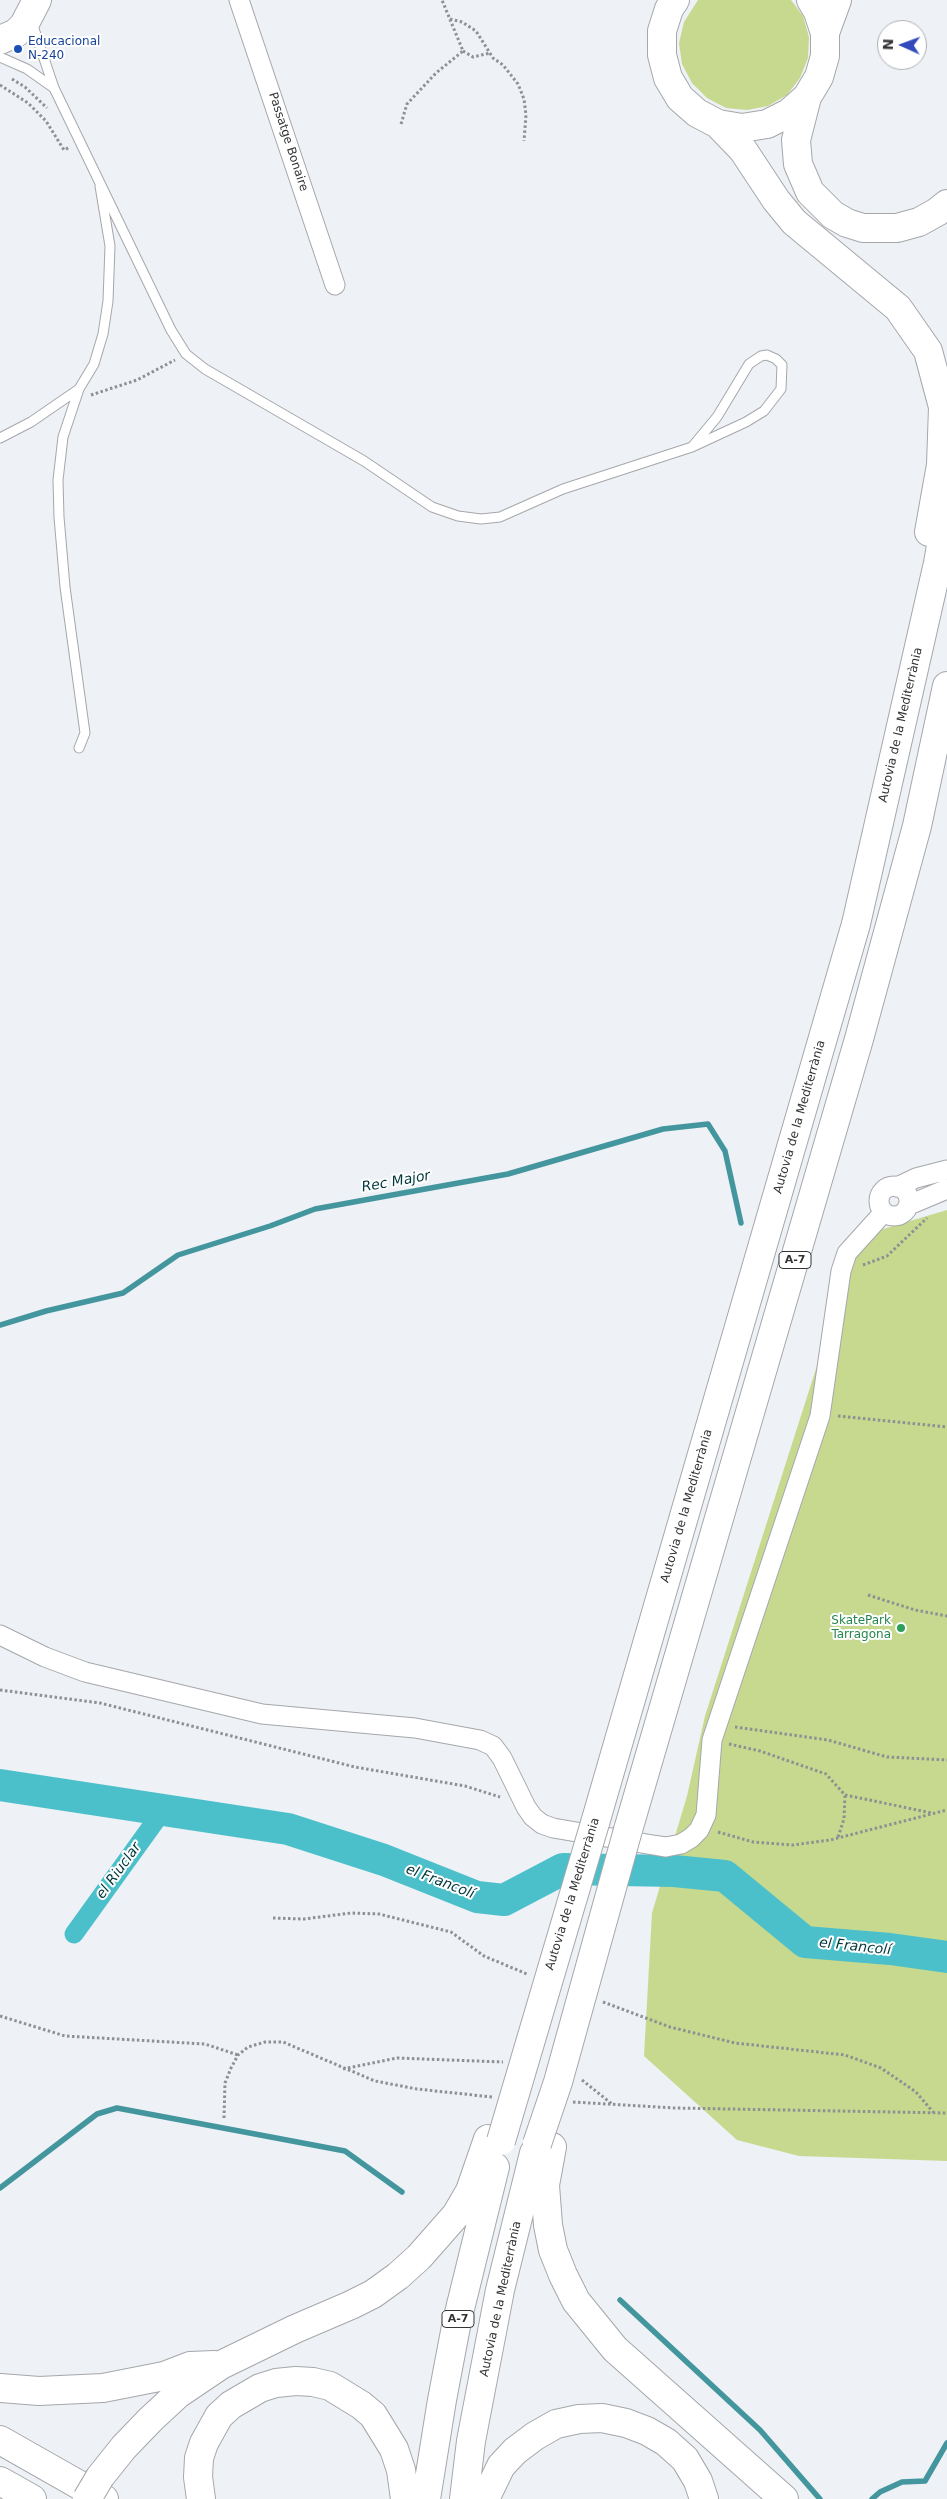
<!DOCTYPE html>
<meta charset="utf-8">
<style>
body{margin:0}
#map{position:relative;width:947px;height:2499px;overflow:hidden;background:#eef1f5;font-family:"DejaVu Sans",sans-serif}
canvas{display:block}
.north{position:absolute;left:877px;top:20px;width:50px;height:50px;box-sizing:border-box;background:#fff;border:1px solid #adaeaf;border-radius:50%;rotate:272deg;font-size:14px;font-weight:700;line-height:20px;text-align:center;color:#333436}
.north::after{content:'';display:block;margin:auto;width:18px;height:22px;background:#324abb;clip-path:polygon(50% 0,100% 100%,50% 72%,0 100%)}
</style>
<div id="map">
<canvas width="947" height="2499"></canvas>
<div class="north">N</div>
</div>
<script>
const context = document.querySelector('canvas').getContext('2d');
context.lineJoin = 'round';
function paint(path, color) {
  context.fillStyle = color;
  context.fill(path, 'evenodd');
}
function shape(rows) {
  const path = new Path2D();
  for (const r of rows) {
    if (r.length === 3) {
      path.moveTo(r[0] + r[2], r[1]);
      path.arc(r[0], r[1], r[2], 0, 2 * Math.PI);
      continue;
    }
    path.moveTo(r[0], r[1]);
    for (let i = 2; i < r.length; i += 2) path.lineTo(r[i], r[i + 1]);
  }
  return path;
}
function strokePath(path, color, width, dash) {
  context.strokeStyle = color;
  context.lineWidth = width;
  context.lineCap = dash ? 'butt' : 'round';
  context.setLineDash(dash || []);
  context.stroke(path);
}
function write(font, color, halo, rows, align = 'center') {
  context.font = font + ' "DejaVu Sans",sans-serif';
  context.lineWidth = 4;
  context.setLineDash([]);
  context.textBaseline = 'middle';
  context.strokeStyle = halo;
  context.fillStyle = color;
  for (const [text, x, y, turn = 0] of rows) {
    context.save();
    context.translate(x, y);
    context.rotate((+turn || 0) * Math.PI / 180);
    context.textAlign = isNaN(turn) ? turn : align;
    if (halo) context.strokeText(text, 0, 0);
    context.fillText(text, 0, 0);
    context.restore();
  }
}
const green = shape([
 [698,0,791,0,803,16,809,37,808,58,800,78,787,95,768,106,747,110,726,108,707,98,692,83,682,64,679,43,684,22],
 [947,1210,947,2161,799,2156,737,2140,644,2056,652,1913,687,1796,705,1716,853,1253,863,1235]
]);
const stream = shape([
 [0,1325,46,1311,123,1293,178,1255,270,1226,315,1209,508,1174,663,1129,708,1124,725,1151,741,1223],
 [0,2188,97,2114,117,2108,345,2151,402,2192],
 [620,2300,760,2430,820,2499],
 [872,2499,880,2492,902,2482,925,2481,947,2443]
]);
const canal = shape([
 [74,1934,164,1809]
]);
const river = shape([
 [0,1785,288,1829,384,1860,477,1897,504,1900,563,1869,674,1871,725,1876,805,1942,890,1949,947,1957]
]);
const path = shape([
 [450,19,462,22,476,31,493,58,503,65,518,84,524,99,526,115,524,141],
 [463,51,473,57,490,53],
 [12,79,25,87,47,108],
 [0,85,28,103,46,121,64,150,70,147],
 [401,124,407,104,436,73,463,51,442,0],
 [91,395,137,380,175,360],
 [863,1265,887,1256,927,1218],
 [838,1416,947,1427],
 [868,1595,915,1610,947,1616],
 [0,1690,100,1703,355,1767,465,1786,500,1797],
 [735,1727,828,1740,887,1757,947,1760],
 [729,1744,760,1751,826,1774,845,1795,932,1813],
 [718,1832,753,1842,793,1845,830,1840,947,1810],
 [838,1837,844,1819,845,1795],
 [273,1918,304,1919,351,1913,379,1914,451,1932,484,1956,527,1974],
 [603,2002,670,2027,735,2043,845,2055,881,2068,916,2092,933,2112],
 [0,2016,65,2036,205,2044,238,2055],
 [343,2069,397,2058,503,2062],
 [582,2080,612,2104],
 [573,2102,675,2108,947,2113],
 [224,2118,225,2083,231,2068,238,2055,248,2047,265,2042,283,2042,375,2081,417,2089,492,2097]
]);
const lane = shape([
 [32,23,54,88,171,330,186,354,205,369,364,461,432,507,458,516,481,519,500,517,563,489,692,447,746,422,764,411,781,389,782,365,776,359,767,355,761,356,749,364,717,417,692,447],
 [0,57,27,69,54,88],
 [79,389,63,437,58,480,59,517,65,587,85,733,79,748],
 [0,438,31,422,79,389,94,364,103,334,108,301,110,246,100,186]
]);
const street = shape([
 [239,0,335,285],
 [894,1201,15],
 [897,1187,916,1178,947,1170],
 [909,1205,947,1189],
 [0,1635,45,1657,85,1672,262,1714,415,1728,480,1740,493,1746,502,1758,526,1807,533,1817,542,1824,553,1828,653,1845,666,1847,681,1844,691,1838,699,1830,706,1815,712,1740,820,1416,841,1271,847,1253,884,1212]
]);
const highway = shape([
 [675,0,669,9,662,31,662,55,668,78,680,98,697,113,718,124,742,128,767,124,789,113,807,97,819,77,825,56,825,33,818,12,811,0],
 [825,33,837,0],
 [0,40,16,33,24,25,37,0],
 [807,97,796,140,798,164,810,192,833,215,847,223,863,228,897,228,919,222,937,212,947,204],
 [718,124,743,150,776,200,794,222,898,308,928,351,943,407,941,465,929,532],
 [595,1823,856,924,938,563,947,511],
 [628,1830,859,1039,917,826,947,686],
 [552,2147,545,2185,548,2225,553,2250,563,2275,576,2301,615,2349,784,2499],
 [0,2388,39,2391,103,2388,164,2376,190,2366,214,2365],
 [0,2440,104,2499],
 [100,2477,124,2447,151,2419,178,2394,221,2365,295,2329,351,2305,373,2294,398,2276,419,2257,456,2215,470,2191,488,2139],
 [0,2481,32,2499],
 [201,2499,198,2477,199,2458,204,2443,219,2416,231,2405,260,2388,276,2383,296,2381,313,2382,330,2386,361,2405,373,2415,394,2449,401,2470,405,2499],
 [426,2499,442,2400,457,2321,495,2167],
 [464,2499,471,2441,500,2290,534,2153],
 [485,2499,501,2466,515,2451,535,2436,556,2424,579,2419,602,2418,626,2423,647,2431,666,2442,685,2459,698,2481,704,2499]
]);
const highwayBridge = shape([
 [501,2141,595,1823],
 [537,2144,558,2082,628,1830],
 [87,2499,100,2477]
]);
const markers = [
 [18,49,5,"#1a4fb4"],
 [901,1628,5,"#2e9e5b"]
];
const shields = [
 [795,1260,32],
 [458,2319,32]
];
const shieldNames = [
 ["A-7",795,1260],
 ["A-7",458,2319]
];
const transitNames = [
 ["Educacional",28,42],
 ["N-240",28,56]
];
const streetNames = [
 ["Passatge Bonaire",288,142,72],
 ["Autovia de la Mediterrània",901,725,-77],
 ["Autovia de la Mediterrània",800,1117,-74],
 ["Autovia de la Mediterrània",687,1506,-74],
 ["Autovia de la Mediterrània",573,1894,-73],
 ["Autovia de la Mediterrània",501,2299,-78]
];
const leisureNames = [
 ["SkatePark",891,1621],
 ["Tarragona",891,1635]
];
const waterNames = [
 ["Rec Major",396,1182,-10],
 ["el Riuclar",119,1871,-54],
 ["el Francolí",440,1882,21],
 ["el Francolí",855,1947,6]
];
paint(green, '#c7d98e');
strokePath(stream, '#44969e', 5.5);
strokePath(canal, '#4cc0ca', 19);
strokePath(river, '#4cc0ca', 32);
strokePath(lane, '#a5a7ab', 11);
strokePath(street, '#a5a7ab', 21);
strokePath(highway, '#a5a7ab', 30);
strokePath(path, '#8e9093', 3, [2.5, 2.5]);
strokePath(lane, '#fff', 9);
strokePath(street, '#fff', 19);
strokePath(highway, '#fff', 28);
strokePath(highwayBridge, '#a5a7ab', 30, []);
strokePath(highwayBridge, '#fff', 28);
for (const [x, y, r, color] of markers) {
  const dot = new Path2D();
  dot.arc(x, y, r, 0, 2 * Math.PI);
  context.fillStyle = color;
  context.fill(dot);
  strokePath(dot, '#fff', 2);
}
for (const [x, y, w] of shields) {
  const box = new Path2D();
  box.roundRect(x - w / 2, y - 8.5, w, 17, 4);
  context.fillStyle = '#fff';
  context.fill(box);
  strokePath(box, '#333436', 1);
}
write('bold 11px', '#333436', null, shieldNames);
write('12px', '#164399', '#fff', transitNames, 'left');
write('12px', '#333436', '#fff', streetNames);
write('12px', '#27864d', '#fff', leisureNames, 'right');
write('italic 14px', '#00383d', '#fff', waterNames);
</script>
